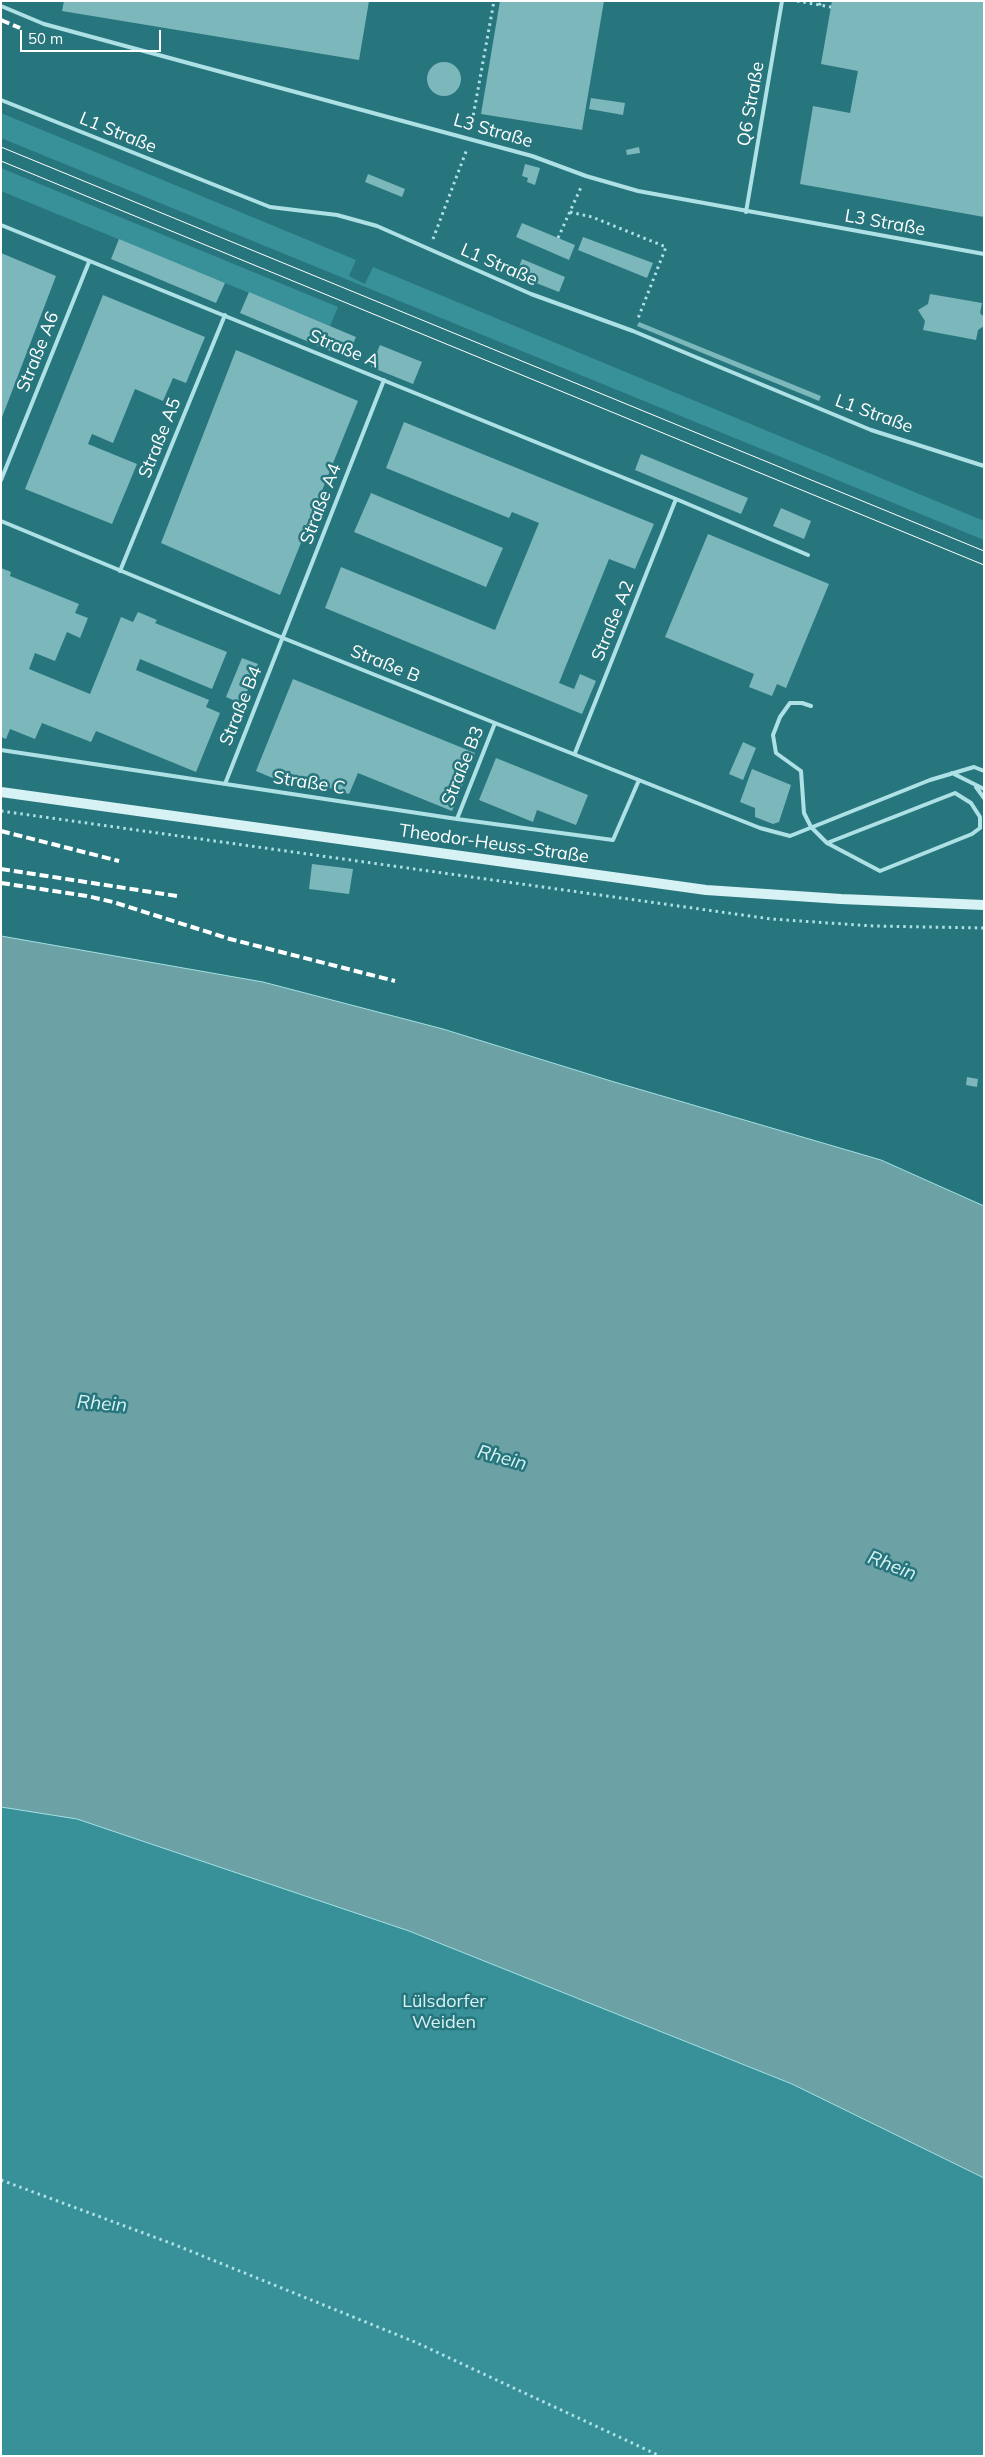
<!DOCTYPE html>
<meta charset="utf-8">
<style>
body{margin:0}
#map{position:relative;width:985px;height:2457px;overflow:hidden;background:#28767d;font-family:Mulish,sans-serif}
canvas{display:block}
.frame{position:absolute;inset:0;border:2px solid #fff;pointer-events:none}
.scale{position:absolute;left:20px;top:30px;width:141px;height:22px;box-sizing:border-box;border:2px solid #fff;border-top:0;padding-left:6px;font-size:15px;line-height:18px;white-space:nowrap;color:#fff;-webkit-text-stroke:4px #28767d;paint-order:stroke}
</style>
<div id="map">
<canvas width="985" height="2457"></canvas>
<div class="frame"></div>
<div class="scale">50 m</div>
</div>
<script>
const context = document.querySelector('canvas').getContext('2d');
context.lineJoin = 'round';
function paint(path, color) {
  context.fillStyle = color;
  context.fill(path, 'evenodd');
}
function shape(rows) {
  const path = new Path2D();
  for (const r of rows) {
    if (r.length === 3) {
      path.moveTo(r[0] + r[2], r[1]);
      path.arc(r[0], r[1], r[2], 0, 2 * Math.PI);
      continue;
    }
    path.moveTo(r[0], r[1]);
    for (let i = 2; i < r.length; i += 2) path.lineTo(r[i], r[i + 1]);
  }
  return path;
}
function strokePath(path, color, width, dash) {
  context.strokeStyle = color;
  context.lineWidth = width;
  context.lineCap = dash ? 'butt' : 'round';
  context.setLineDash(dash || []);
  context.stroke(path);
}
function write(font, color, halo, rows, align = 'center') {
  context.font = font + ' Mulish,sans-serif';
  context.lineWidth = 5;
  context.setLineDash([]);
  context.textBaseline = 'middle';
  context.strokeStyle = halo;
  context.fillStyle = color;
  for (const [text, x, y, turn = 0] of rows) {
    context.save();
    context.translate(x, y);
    context.rotate((+turn || 0) * Math.PI / 180);
    context.textAlign = isNaN(turn) ? turn : align;
    if (halo) context.strokeText(text, 0, 0);
    context.fillText(text, 0, 0);
    context.restore();
  }
}
const green = shape([
 [1,113,356,260,349,276,365,284,373,267,984,521,984,540,1,138],
 [1,168,338,307,330,326,1,191],
 [1,1413,984,1800,984,2456,1,2456]
]);
const water = shape([
 [1,936,263,982,443,1029,611,1081,881,1160,984,1206,984,2178,792,2084,409,1931,77,1819,1,1807,1,936]
]);
const building = shape([
 [64,1,369,1,359,60,62,11],
 [500,1,604,1,582,130,481,114],
 [832,1,984,1,984,217,800,184,813,106,850,113,858,71,821,64],
 [444,79,17],
 [591,98,625,103,623,115,589,109],
 [639,147,640,153,627,155,626,150],
 [525,164,540,168,535,185,527,182,528,178,522,176],
 [368,174,405,189,402,197,365,182],
 [522,223,575,245,569,260,516,237],
 [583,237,653,263,647,278,578,250],
 [119,239,225,283,216,303,111,259],
 [1,253,56,276,1,420],
 [522,259,565,277,559,292,516,275],
 [249,292,356,337,347,358,240,313],
 [930,294,982,303,980,313,984,317,984,326,978,330,976,340,923,330,925,321,918,310,928,304],
 [103,295,205,337,186,383,173,378,163,401,135,389,113,443,92,434,88,444,137,464,112,524,25,489],
 [639,322,821,396,819,401,637,326],
 [380,345,422,362,413,384,371,367],
 [236,350,358,401,280,595,161,543],
 [404,422,654,524,635,569,609,559,559,683,574,689,580,674,596,681,582,714,325,608,341,567,495,630,539,523,512,512,509,518,386,468],
 [641,454,748,498,741,514,635,470],
 [371,493,503,548,486,587,354,532],
 [781,508,811,521,804,539,773,526],
 [708,534,829,584,786,688,777,684,772,696,749,687,754,674,665,637],
 [1,568,11,572,10,576,79,604,75,613,88,618,80,638,67,632,55,661,35,653,29,669,90,694,121,617,133,622,138,612,157,620,155,623,227,652,212,689,140,659,136,670,209,700,206,707,220,713,196,772,96,731,91,742,42,723,35,739,10,729,6,739,1,737],
 [242,658,258,664,242,704,226,697],
 [293,679,475,753,452,811,358,773,349,794,330,788,282,782,256,771],
 [743,742,756,748,743,780,729,774],
 [496,758,588,795,576,825,537,810,533,822,479,800],
 [752,769,791,785,779,822,773,824,755,817,755,808,740,802],
 [312,864,353,869,349,894,309,889],
 [967,1077,978,1079,977,1087,966,1085]
]);
const path = shape([
 [797,1,831,7],
 [819,5,823,1],
 [471,128,494,1],
 [570,212,592,217,666,247,637,321],
 [558,238,582,185],
 [433,239,467,149],
 [1,811,771,919,873,926,984,928],
 [1,2180,173,2244,415,2342,660,2456]
]);
const lane = shape([
 [1,6,44,24,532,156,586,176,638,191,984,254],
 [1,100,270,207,337,215,377,226,531,294,633,331,871,430,984,466],
 [746,212,782,1],
 [1,225,676,499,808,555],
 [1,480,89,262],
 [1,521,283,638,495,723,760,828,790,836,930,780,974,767,984,771],
 [120,571,225,315],
 [811,706,802,703,790,703,780,717,773,735,776,753,801,771,804,813,811,827,827,843,955,793,971,803,980,817,980,828,972,834,880,871,827,843],
 [1,750,457,819,613,840,639,780],
 [575,753,676,499],
 [952,773,984,789],
 [225,784,384,380],
 [976,787,984,798],
 [457,819,495,723]
]);
const secondary = shape([
 [1,792,706,890,841,899,984,905]
]);
const tram = shape([
 [1,147,984,551],
 [1,161,984,565]
]);
const rail = shape([
 [1,20,20,28],
 [1,831,119,861],
 [1,869,177,896],
 [1,883,87,896,113,902,230,939,395,981]
]);
const streetNames = [
 ["Q6 Straße",751,104,-80],
 ["L3 Straße",493,131,16],
 ["L1 Straße",118,133,22],
 ["L3 Straße",885,223,10],
 ["L1 Straße",499,265,23],
 ["Straße A",344,349,22],
 ["Straße A6",38,352,-68],
 ["L1 Straße",874,414,20],
 ["Straße A5",160,438,-68],
 ["Straße A4",321,504,-69],
 ["Straße A2",613,621,-68],
 ["Straße B",385,664,22],
 ["Straße B4",241,706,-68],
 ["Straße B3",463,766,-68],
 ["Straße C",309,783,9],
 ["Theodor-Heuss-Straße",494,844,8]
];
const parkNames = [
 ["Lülsdorfer",444,2002],
 ["Weiden",444,2023]
];
const waterNames = [
 ["Rhein",102,1404,4],
 ["Rhein",502,1458,15],
 ["Rhein",892,1566,21]
];
paint(green, '#389198');
paint(water, '#6ca2a6');
strokePath(water, '#a2e1e5', 1);
paint(building, '#7cb7bc');
strokePath(path, '#ade1e5', 3, [2.5, 4]);
strokePath(lane, '#ade1e5', 4);
strokePath(secondary, '#d6f2f5', 10);
strokePath(tram, '#fff', 1);
strokePath(rail, '#fff', 4, [9, 4]);
write('18px', '#fff', '#28767d', streetNames);
write('18px', '#d7f3f6', '#28767d', parkNames);
write('italic 19px', '#d8f3f5', '#28767d', waterNames);
</script>
